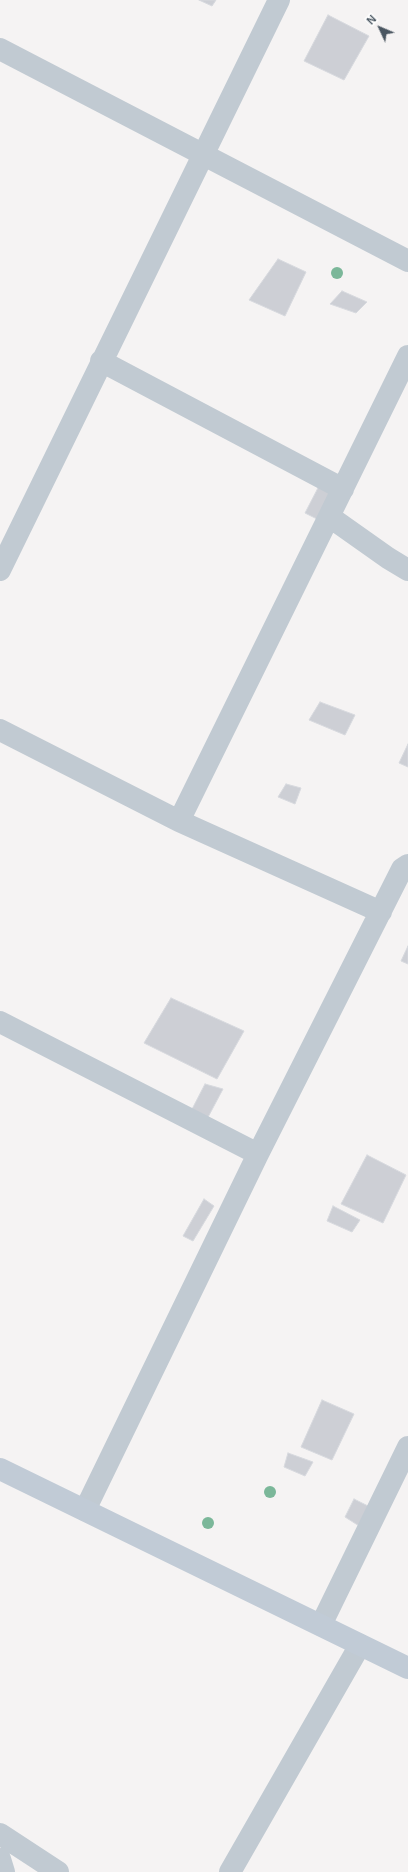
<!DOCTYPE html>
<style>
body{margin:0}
#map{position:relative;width:408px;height:1872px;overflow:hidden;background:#f5f3f3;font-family:Arial,sans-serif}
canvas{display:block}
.north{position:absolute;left:360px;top:8px;width:40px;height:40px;-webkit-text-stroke:3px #fff;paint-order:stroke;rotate:314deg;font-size:11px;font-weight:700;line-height:16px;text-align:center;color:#4a5661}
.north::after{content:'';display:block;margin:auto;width:14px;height:18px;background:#4a5661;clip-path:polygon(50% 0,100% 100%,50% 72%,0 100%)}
</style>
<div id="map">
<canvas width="408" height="1872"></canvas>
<div class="north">N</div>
</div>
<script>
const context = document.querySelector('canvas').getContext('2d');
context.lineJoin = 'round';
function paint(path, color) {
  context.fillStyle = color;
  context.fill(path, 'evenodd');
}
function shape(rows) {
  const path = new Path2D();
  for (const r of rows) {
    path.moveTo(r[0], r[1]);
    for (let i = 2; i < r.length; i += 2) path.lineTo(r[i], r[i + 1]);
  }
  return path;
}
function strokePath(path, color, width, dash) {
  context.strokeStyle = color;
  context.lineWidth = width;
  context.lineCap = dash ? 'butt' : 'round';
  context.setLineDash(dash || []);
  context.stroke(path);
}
const building = shape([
 [199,0,216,0,212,6,199,0],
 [328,15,369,36,344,80,304,61,328,15],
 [278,259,306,272,285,316,249,300,278,259],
 [342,291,367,302,356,313,330,304,342,291],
 [320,484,338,489,321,521,305,513,320,484],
 [320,702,355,715,345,735,309,720,320,702],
 [408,744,408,767,399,763,408,744],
 [286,784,301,788,295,804,278,797,286,784],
 [408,946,408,964,401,961,408,946],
 [171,998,244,1031,217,1079,144,1043,171,998],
 [205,1084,223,1089,206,1121,189,1115,205,1084],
 [367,1155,406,1175,383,1223,341,1204,367,1155],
 [204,1199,214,1206,193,1241,183,1236,204,1199],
 [333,1206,360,1220,352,1232,327,1221,333,1206],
 [322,1400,354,1414,332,1460,301,1447,322,1400],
 [288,1453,313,1462,305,1476,284,1467,288,1453],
 [354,1499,372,1508,364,1529,345,1517,354,1499]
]);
const street = shape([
 [0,49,408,261],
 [101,361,343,489],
 [330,517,388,558,408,570],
 [0,570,279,0],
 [0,730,179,821,381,912],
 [179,821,408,356],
 [0,1022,258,1154],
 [85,1510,258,1154,402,869,408,865],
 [321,1625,408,1447],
 [0,1834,58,1872],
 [0,1859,4,1872],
 [230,1872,360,1645]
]);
const secondary = shape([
 [0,1469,408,1668]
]);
const trees = [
 [337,273],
 [270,1492],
 [208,1523]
];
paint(building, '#cdcfd5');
strokePath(building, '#d7d9de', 1);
strokePath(street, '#c1cad2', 22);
strokePath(secondary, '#c1cbd6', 22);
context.fillStyle = '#7bb799';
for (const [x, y] of trees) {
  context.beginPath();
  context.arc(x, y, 6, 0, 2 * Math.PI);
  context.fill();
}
</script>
